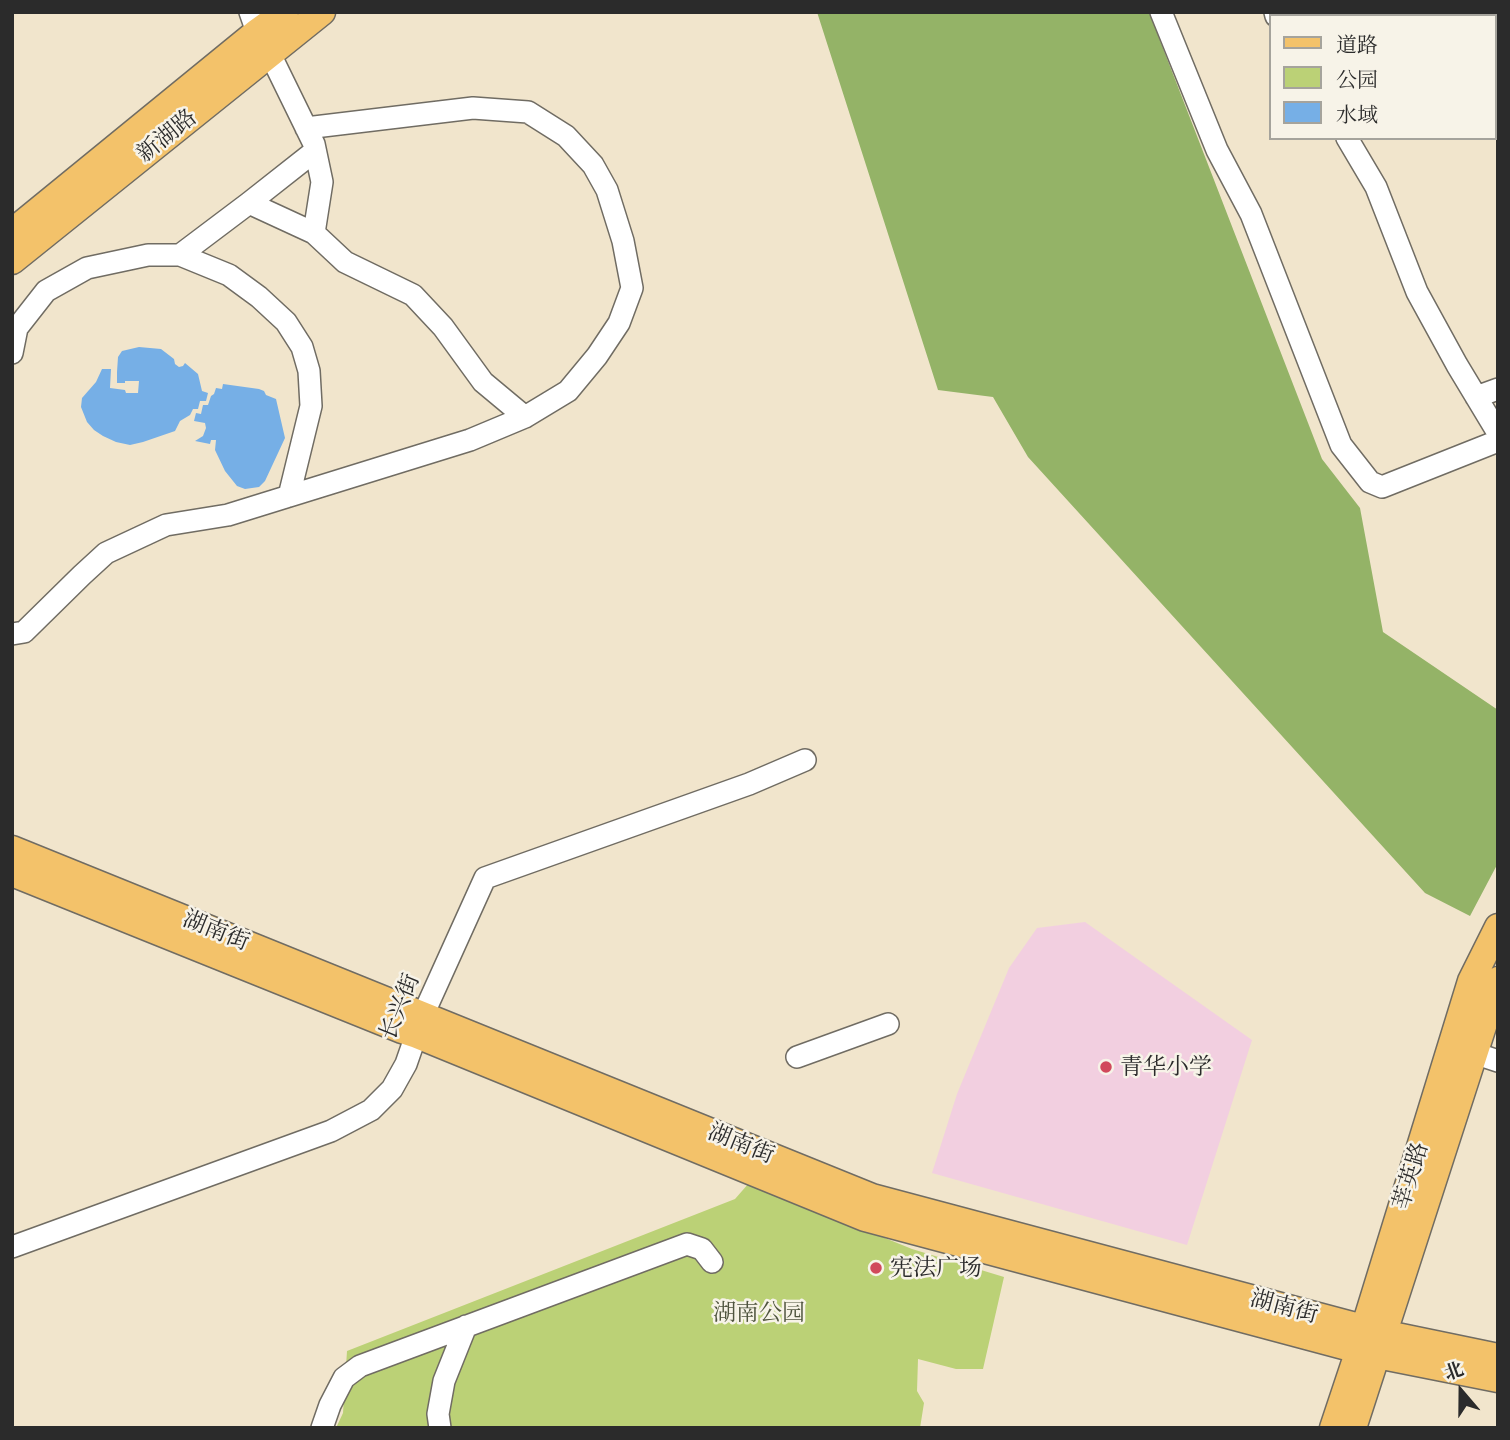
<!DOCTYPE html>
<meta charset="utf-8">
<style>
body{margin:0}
#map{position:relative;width:1510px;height:1440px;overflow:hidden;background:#f1e5cc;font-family:"Libre Caslon Text","Noto Serif SC",serif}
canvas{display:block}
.frame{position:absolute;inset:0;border:14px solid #2b2b2b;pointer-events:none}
.legend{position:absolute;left:1269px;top:14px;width:228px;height:126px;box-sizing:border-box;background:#f7f3e8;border:2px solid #a5a39c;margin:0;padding:9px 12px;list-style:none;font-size:21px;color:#2b2b2b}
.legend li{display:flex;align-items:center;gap:14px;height:35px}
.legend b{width:35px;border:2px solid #a5a39c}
.north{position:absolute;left:1426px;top:1356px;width:70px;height:70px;-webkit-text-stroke:5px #f7f3e8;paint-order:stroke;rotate:340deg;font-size:19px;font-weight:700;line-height:28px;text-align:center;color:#2b2b2b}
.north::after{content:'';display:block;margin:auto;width:24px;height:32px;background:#2b2b2b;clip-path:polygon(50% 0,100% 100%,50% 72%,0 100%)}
</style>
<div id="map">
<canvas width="1510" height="1440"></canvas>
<div class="frame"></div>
<ul class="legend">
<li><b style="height:9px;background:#f3c26a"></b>道路</li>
<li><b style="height:19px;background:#bbd176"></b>公园</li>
<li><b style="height:19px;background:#76afe6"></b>水域</li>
</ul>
<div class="north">北</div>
</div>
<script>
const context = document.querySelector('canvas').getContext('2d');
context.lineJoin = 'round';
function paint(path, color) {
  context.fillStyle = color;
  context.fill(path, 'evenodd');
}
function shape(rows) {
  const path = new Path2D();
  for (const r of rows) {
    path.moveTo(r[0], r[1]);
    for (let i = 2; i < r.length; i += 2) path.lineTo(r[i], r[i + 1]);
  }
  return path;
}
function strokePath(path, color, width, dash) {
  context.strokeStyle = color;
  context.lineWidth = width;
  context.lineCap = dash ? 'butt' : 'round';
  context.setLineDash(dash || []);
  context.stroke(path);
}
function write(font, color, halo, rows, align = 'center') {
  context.font = font + ' "Libre Caslon Text","Noto Serif SC",serif';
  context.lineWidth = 5;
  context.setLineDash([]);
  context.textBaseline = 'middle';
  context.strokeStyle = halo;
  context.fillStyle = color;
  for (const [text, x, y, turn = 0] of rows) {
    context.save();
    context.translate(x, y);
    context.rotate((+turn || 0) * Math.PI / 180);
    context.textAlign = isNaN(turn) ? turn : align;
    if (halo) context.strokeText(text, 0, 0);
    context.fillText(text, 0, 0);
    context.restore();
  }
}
const built = shape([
 [1085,922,1252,1040,1187,1245,932,1173,957,1094,1009,968,1037,928]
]);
const green = shape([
 [749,1183,912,1249,1004,1277,983,1369,956,1369,918,1359,917,1391,924,1403,920,1428,336,1428,343,1413,347,1351,735,1199]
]);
const forest = shape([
 [817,12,1149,12,1322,459,1360,508,1383,632,1498,710,1498,863,1470,916,1425,893,1028,457,993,397,938,390]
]);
const water = shape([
 [139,347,161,349,174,359,175,364,179,367,183,366,185,363,198,374,202,391,208,393,206,401,200,401,198,409,193,409,190,415,180,421,175,431,143,442,130,445,116,442,103,436,94,430,87,422,81,407,82,398,96,382,102,369,111,369,110,388,125,390,126,393,138,393,139,381,125,381,125,383,117,383,117,372,118,357,122,351],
 [223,384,259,389,264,391,266,395,276,399,285,438,265,481,259,487,245,489,237,486,225,471,215,450,216,440,211,440,210,444,195,441,203,436,206,428,205,423,194,421,196,413,201,414,203,405,208,405,211,396,214,394,216,388,222,389]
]);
const minor = shape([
 [250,12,257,32],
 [1161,12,1217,150,1251,214,1341,445,1370,482,1382,487,1498,441],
 [1275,12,1276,16],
 [1464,12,1466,16],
 [270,54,314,144,322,182,314,233],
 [1494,82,1498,100],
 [1347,138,1376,187,1417,292,1457,365,1498,433],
 [249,203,314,233,345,262,413,295,443,327,483,382,525,417],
 [180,255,249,203,315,151],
 [12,353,17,328,46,291,87,268,148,255,180,255,229,275,259,297,286,322,302,347,309,371,311,406,289,496],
 [1476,397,1498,389],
 [12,634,24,632,82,575,106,553,166,525,228,515,470,440,525,417,568,391,597,356,619,323,632,288,623,241,607,190,593,165,566,136,528,112,473,108,306,128],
 [1474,1053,1498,1061],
 [797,1057,888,1024],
 [12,1247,331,1131,371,1110,392,1089,406,1064,423,1015,485,878,749,784,805,760],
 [322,1428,330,1405,344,1378,360,1366,687,1244,702,1249,712,1262],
 [440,1428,438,1414,444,1381,466,1326]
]);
const major = shape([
 [12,232,257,32,285,12],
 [12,261,322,12],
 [12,849,872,1197,1382,1333,1498,1357],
 [12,873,402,1030,417,1035,865,1218,1377,1355,1498,1379],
 [1333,1428,1359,1350,1364,1329,1471,981,1498,927],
 [1353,1428,1498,980]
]);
const markers = [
 [1106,1067,7,"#d1495b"],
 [876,1268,7,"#d1495b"]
];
const streetNames = [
 ["新湖路",167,136,-39],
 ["湖南街",216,931,22],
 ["长兴街",400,1007,-68],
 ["湖南街",741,1144,22],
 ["莘英路",1411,1176,-73],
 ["湖南街",1284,1307,15]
];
const poiNames = [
 ["青华小学",1120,1067],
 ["宪法广场",890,1268]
];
const parkNames = [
 ["湖南公园",759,1313]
];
paint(built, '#f2cfe0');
paint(green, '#bbd176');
paint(forest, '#94b367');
paint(water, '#76afe6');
strokePath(minor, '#706c63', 24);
strokePath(major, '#706c63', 29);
strokePath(minor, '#fff', 21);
strokePath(major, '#f3c26a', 26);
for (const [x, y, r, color] of markers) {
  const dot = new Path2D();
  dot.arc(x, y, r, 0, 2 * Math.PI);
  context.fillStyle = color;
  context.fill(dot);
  strokePath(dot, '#f7f3e8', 2.5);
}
write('23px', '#2b2b2b', '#f7f3e8', streetNames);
write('23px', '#2b2b2b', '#f7f3e8', poiNames, 'left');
write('23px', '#4f543e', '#f7f3e8', parkNames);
</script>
